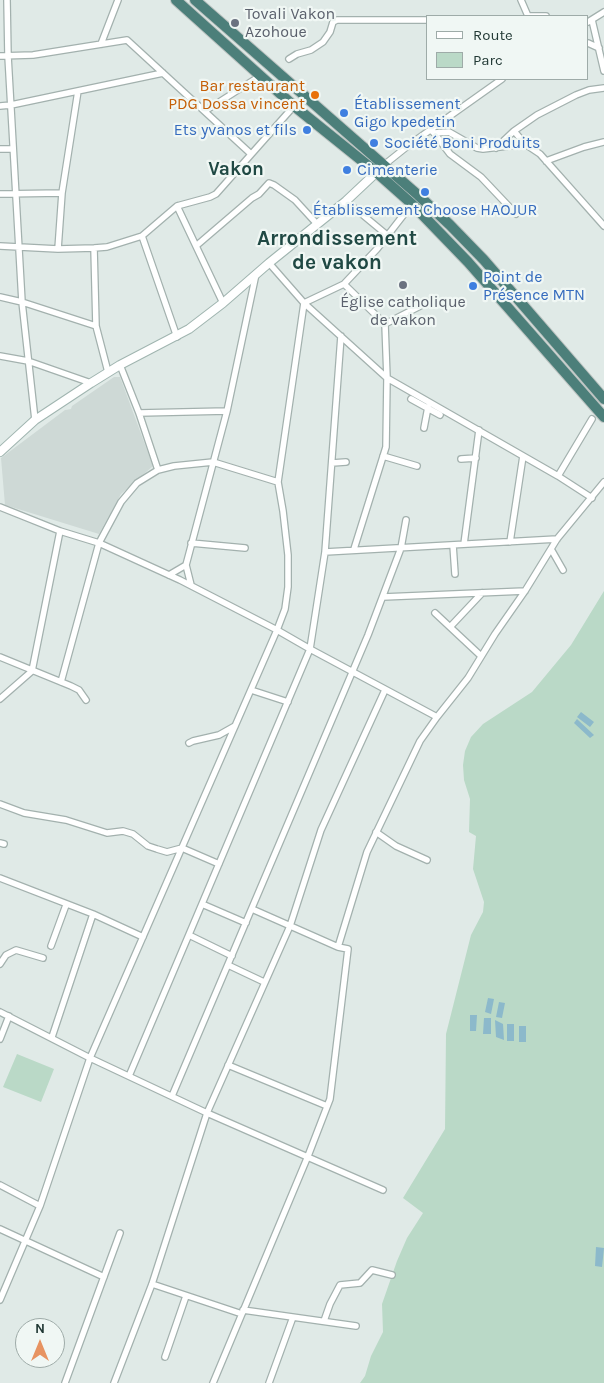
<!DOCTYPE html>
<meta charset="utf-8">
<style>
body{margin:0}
#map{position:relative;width:604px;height:1383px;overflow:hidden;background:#e0eae7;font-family:Karla,sans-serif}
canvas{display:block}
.legend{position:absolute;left:426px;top:15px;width:162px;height:65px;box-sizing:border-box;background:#f0f7f4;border:1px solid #9eaba8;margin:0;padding:6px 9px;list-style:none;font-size:15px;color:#223935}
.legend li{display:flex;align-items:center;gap:10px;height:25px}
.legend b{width:25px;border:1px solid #9eaba8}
.north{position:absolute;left:15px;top:1318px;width:50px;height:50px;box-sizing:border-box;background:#f0f7f4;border:1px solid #9eaba8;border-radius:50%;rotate:0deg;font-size:14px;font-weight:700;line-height:20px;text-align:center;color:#223935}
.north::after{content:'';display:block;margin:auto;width:18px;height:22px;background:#e79361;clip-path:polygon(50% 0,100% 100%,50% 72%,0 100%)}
</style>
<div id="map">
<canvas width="604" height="1383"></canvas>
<ul class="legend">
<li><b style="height:6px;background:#fff"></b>Route</li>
<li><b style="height:14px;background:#bad9c7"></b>Parc</li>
</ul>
<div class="north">N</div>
</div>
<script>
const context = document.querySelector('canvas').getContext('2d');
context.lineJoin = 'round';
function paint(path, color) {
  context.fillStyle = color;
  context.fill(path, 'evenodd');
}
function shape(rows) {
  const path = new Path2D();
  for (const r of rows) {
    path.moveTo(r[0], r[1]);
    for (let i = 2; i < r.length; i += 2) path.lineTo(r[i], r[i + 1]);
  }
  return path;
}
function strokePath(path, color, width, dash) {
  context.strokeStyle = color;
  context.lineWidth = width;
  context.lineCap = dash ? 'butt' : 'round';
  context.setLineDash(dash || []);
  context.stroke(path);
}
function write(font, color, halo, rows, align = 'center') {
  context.font = font + ' Karla,sans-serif';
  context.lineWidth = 4.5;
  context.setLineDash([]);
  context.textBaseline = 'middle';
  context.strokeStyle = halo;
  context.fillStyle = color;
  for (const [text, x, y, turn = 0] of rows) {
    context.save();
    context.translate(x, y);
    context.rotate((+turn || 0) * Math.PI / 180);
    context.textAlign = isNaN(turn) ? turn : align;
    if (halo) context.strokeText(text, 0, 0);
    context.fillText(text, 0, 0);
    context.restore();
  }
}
const built = shape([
 [114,377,120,377,153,466,121,494,99,534,5,505,1,458,65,410,71,409,72,406]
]);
const green = shape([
 [604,591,604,1383,360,1383,365,1376,371,1356,383,1332,382,1304,397,1261,407,1238,423,1213,403,1198,445,1129,446,1034,471,935,483,912,484,902,473,869,476,836,469,832,470,799,464,780,463,765,465,751,471,737,483,724,532,692,571,645],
 [17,1054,54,1069,41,1102,3,1087]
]);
const water = shape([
 [581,712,594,722,590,727,577,717],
 [577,719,594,735,590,738,574,723],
 [488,998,494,999,491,1014,485,1012],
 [499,1002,505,1003,502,1018,496,1017],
 [470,1015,477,1015,476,1031,470,1031],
 [484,1018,491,1018,491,1034,483,1034],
 [495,1020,503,1024,504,1040,496,1037],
 [507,1024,514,1024,514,1041,507,1041],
 [519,1026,526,1026,526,1042,519,1042],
 [596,1247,604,1248,602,1267,595,1266]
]);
const minor = shape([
 [7,0,8,56,22,302,35,420],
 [521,0,528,16,546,16],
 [592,20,604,71],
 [588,22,604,12],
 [588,43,599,48],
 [101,44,118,0],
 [0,56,33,55,127,40,251,154],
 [289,59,297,54,311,50,323,42,330,32,333,22,337,20,428,20],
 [0,106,11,105,163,73],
 [205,111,260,76],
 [432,131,434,133,449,132,477,148,483,149,525,144],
 [514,131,525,144,540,154,604,226],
 [434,133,450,154,481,177,516,214],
 [496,148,514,131,537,115,576,95,589,90,604,88],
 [0,149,13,149],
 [546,161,584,147,604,142],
 [384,165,409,145,502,79],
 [0,194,62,193],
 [346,201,387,235],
 [177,206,223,303],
 [142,236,177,337],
 [0,246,58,249,94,248,107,247,142,236,177,206,210,197,216,194,294,106],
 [196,246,252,198,259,194,269,183,274,185,295,200,317,224],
 [94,248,96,326,108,372],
 [58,249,62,193,78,91],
 [269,263,304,303,387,378,558,476,592,498],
 [344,284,385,324,387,378,386,447,354,549],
 [0,297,22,302,96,326],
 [385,324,428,302],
 [0,356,28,361,91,383],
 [120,365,139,413,158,470],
 [411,399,440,415],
 [139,413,227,411],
 [424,428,428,407],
 [383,456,417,466],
 [461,459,476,458],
 [332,463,346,462],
 [558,476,592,419],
 [0,507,60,531,99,543,180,580,277,630,310,649,437,717],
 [510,542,523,456],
 [191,543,245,548],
 [464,544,479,430],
 [453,545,455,574],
 [551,549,563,570],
 [325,552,557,539],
 [169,575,186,565],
 [191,585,186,565,227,411,256,274],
 [383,597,525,591],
 [435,613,481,656],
 [450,627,482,593],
 [0,657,71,686,79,690,86,700],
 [61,682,99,543,121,502,137,483,158,470,174,466,213,462,278,482],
 [251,690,288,702],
 [0,699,32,671,60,531],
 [189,743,193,741,219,735,235,726],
 [0,804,24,813,66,820,107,833,123,831,133,834,148,846,157,849,167,852,182,848,219,864],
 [376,832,396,846,427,860],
 [0,843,4,844],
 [0,878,93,914,143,937],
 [202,904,246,923],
 [252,909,338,947],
 [189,935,232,956],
 [51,946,66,905],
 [0,964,6,955,16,950,43,958],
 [228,965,264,982],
 [0,1012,90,1058,207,1113,383,1190],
 [52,1037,93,914],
 [0,1039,9,1016],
 [228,1065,327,1106],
 [129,1076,310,649,325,552,341,336],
 [172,1096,368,635,401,548,406,520],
 [0,1185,40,1206],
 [0,1229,104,1277],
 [152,1284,242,1314],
 [0,1300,40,1206,90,1058,277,630,285,609,288,587,288,555,283,511,278,482,304,303,344,284,377,249,412,204],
 [243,1310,356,1326],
 [324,1321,330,1304,340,1285,360,1283,372,1270,392,1275],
 [165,1357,186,1296],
 [65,1383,120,1233],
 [114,1383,152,1284,207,1113,290,926,321,830,385,690],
 [213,1383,308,1156,330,1099,348,949,338,947,367,852,420,741,437,717,468,678,495,634,525,591,557,539,604,482],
 [269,1383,293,1317]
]);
const secondary = shape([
 [0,452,35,420,91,383,120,365,189,329,223,303,269,263,346,201,379,170]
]);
const trunk = shape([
 [176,0,294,106,376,172,412,204,468,262,604,417],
 [195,0,418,195,450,225,484,260,604,399]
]);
const markers = [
 [235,23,5,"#6b7280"],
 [315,95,5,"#e8710a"],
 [344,113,5,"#3f7fe0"],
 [307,130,5,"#3f7fe0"],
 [374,143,5,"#3f7fe0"],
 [347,170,5,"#3f7fe0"],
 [425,192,5,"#3f7fe0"],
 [403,285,5,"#6b7280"],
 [473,286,5,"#3f7fe0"]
];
const worshipNames = [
 ["Tovali Vakon",245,14],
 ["Azohoue",245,32],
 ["Église catholique",403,302,"center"],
 ["de vakon",403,320,"center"]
];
const foodNames = [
 ["Bar restaurant",305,86],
 ["PDG Dossa vincent",305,104]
];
const shopNames = [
 ["Établissement",354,104],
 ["Gigo kpedetin",354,122],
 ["Ets yvanos et fils",297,130,"right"],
 ["Société Boni Produits",384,143],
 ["Cimenterie",357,170],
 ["Établissement Choose HAOJUR",425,210,"center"],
 ["Point de",483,277],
 ["Présence MTN",483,295]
];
const quarterNames = [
 ["Vakon",236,170]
];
const districtNames = [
 ["Arrondissement",337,239],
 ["de vakon",337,263]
];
paint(built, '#ced9d6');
paint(green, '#bad9c7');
paint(water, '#8cb9cb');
strokePath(minor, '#a3b1ae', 8);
strokePath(secondary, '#a0b5b0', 10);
strokePath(trunk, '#bdc4c2', 12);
strokePath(minor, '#fff', 5.5);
strokePath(secondary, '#fff', 8);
strokePath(trunk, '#4c7f7a', 10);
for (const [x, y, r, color] of markers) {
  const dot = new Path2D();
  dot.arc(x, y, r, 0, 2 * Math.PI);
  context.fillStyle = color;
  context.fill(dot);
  strokePath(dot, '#f0f7f4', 2);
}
write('16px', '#5b616d', '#f0f7f4', worshipNames, 'left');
write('16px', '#c56008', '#f0f7f4', foodNames, 'right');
write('16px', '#366cbe', '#f0f7f4', shopNames, 'left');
write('bold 19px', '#204944', '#f0f7f4', quarterNames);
write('bold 21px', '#204944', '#f0f7f4', districtNames);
</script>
